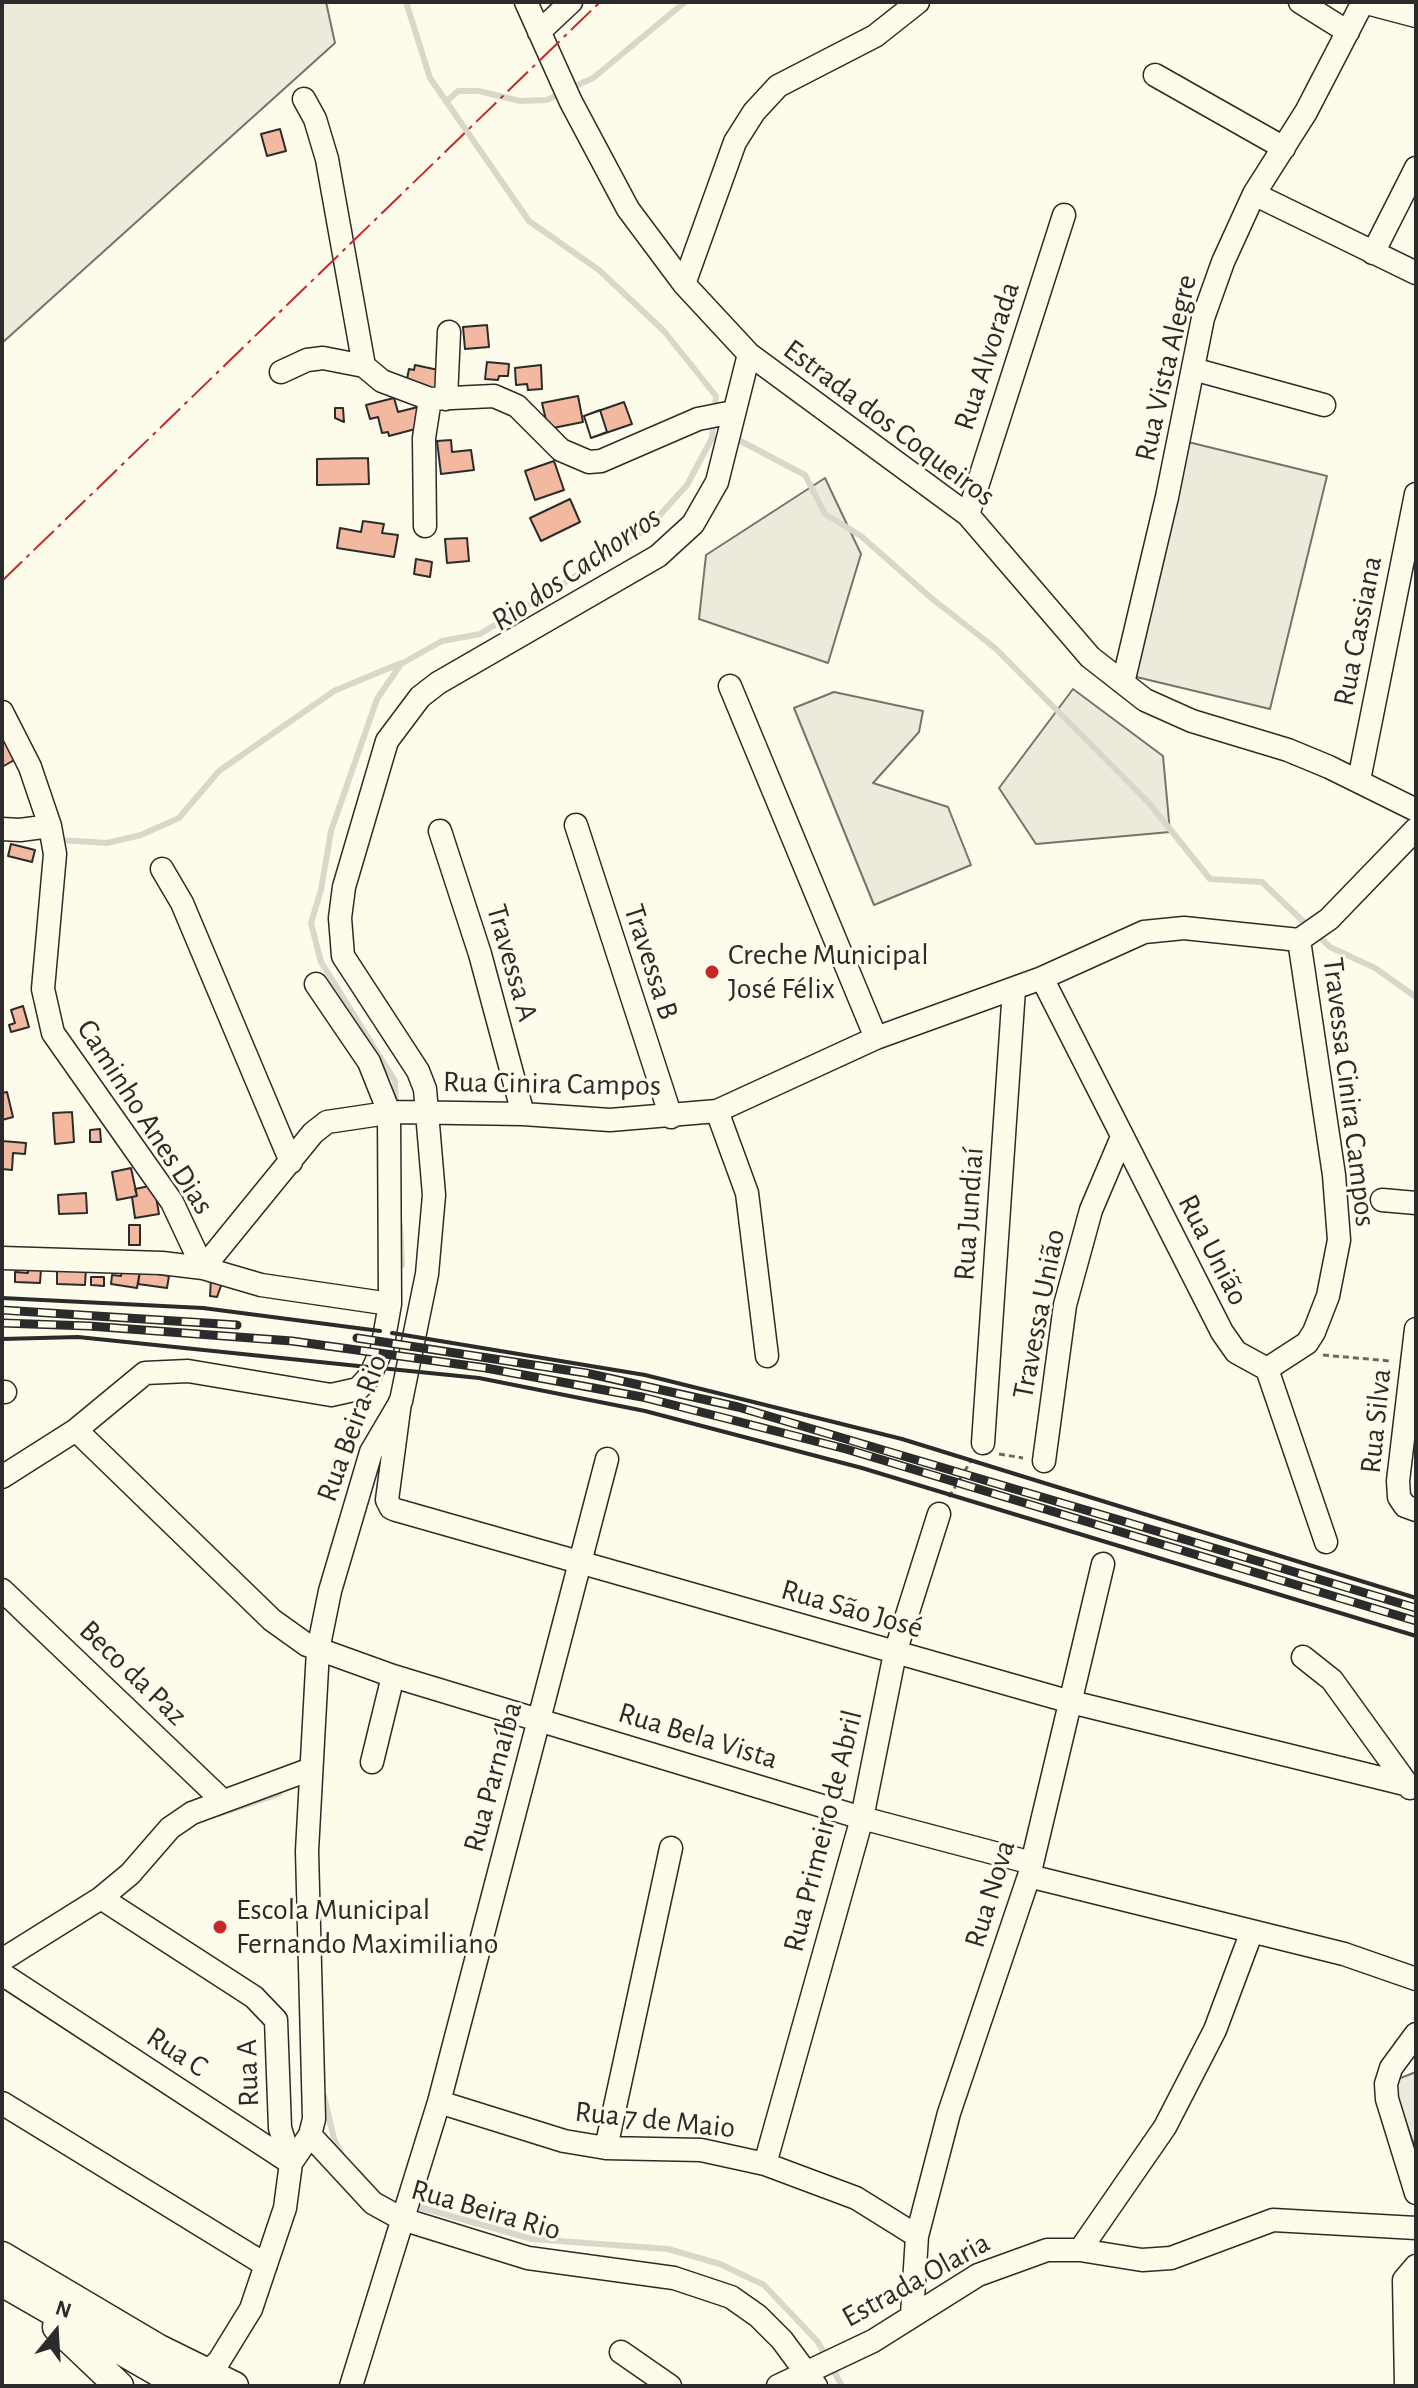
<!DOCTYPE html>
<meta charset="utf-8">
<style>
body{margin:0}
#map{position:relative;width:1418px;height:2388px;overflow:hidden;background:#fdfbea;font-family:"Alegreya Sans",sans-serif}
canvas{display:block}
.frame{position:absolute;inset:0;border:4px solid #2b2b2b;pointer-events:none}
.north{position:absolute;left:16px;top:2292px;width:80px;height:80px;-webkit-text-stroke:6px #fdfbea;paint-order:stroke;rotate:18deg;font-size:22px;font-weight:700;line-height:32px;text-align:center;color:#2b2b2b}
.north::after{content:'';display:block;margin:auto;width:28px;height:36px;background:#2b2b2b;clip-path:polygon(50% 0,100% 100%,50% 72%,0 100%)}
</style>
<div id="map">
<canvas width="1418" height="2388"></canvas>
<div class="frame"></div>
<div class="north">N</div>
</div>
<script>
const context = document.querySelector('canvas').getContext('2d');
context.lineJoin = 'round';
function paint(path, color) {
  context.fillStyle = color;
  context.fill(path, 'evenodd');
}
function shape(rows) {
  const path = new Path2D();
  for (const r of rows) {
    path.moveTo(r[0], r[1]);
    for (let i = 2; i < r.length; i += 2) path.lineTo(r[i], r[i + 1]);
  }
  return path;
}
function strokePath(path, color, width, dash) {
  context.strokeStyle = color;
  context.lineWidth = width;
  context.lineCap = dash ? 'butt' : 'round';
  context.setLineDash(dash || []);
  context.stroke(path);
}
function write(font, color, halo, rows, align = 'center') {
  context.font = font + ' "Alegreya Sans",sans-serif';
  context.lineWidth = 6;
  context.setLineDash([]);
  context.textBaseline = 'middle';
  context.strokeStyle = halo;
  context.fillStyle = color;
  for (const [text, x, y, turn = 0] of rows) {
    context.save();
    context.translate(x, y);
    context.rotate((+turn || 0) * Math.PI / 180);
    context.textAlign = isNaN(turn) ? turn : align;
    if (halo) context.strokeText(text, 0, 0);
    context.fillText(text, 0, 0);
    context.restore();
  }
}
const green = shape([
 [2,2,326,2,335,43,2,343,2,2],
 [1184,441,1327,476,1270,709,1128,675,1184,441],
 [825,478,861,554,828,663,699,619,706,555,825,478],
 [1073,689,1163,756,1170,832,1036,844,999,788,1073,689],
 [834,692,923,711,919,732,873,783,948,807,971,865,874,905,794,708,834,692],
 [1416,2072,1416,2149,1390,2082,1416,2072]
]);
const stream = shape([
 [571,88,593,78,685,2],
 [446,102,458,91,479,91,520,101,547,100,561,93],
 [733,437,805,475,825,514,861,536,930,597,995,648,1149,803,1210,879,1262,882,1330,947,1375,968,1416,997],
 [57,840,107,843,141,835,179,818,219,771,334,691,401,663],
 [396,1106,395,1081,321,962,311,923,321,890,331,831,377,699,401,664,442,641,480,634,607,557,650,526,687,485,712,438,716,396,664,331,599,270,529,221,430,78,406,2],
 [400,1225,402,1265],
 [219,1814,279,1794],
 [324,2096,334,2139,343,2157],
 [412,2205,532,2239,668,2249,720,2264,764,2285,818,2342,842,2386]
]);
const building = shape([
 [280,129,286,151,267,156,261,134,280,129],
 [487,325,489,347,465,349,463,327,487,325],
 [487,362,509,364,508,376,499,376,498,380,485,379,487,362],
 [415,365,443,371,439,390,406,384,409,369,414,370,415,365],
 [541,365,542,389,528,390,527,384,516,385,515,368,541,365],
 [578,396,583,422,548,429,542,403,578,396],
 [394,398,398,412,418,407,423,427,389,436,388,432,382,433,378,417,370,419,366,405,394,398],
 [624,402,632,424,591,438,584,416,624,402],
 [335,408,343,408,344,422,335,418,335,408],
 [600,410,607,432,591,438,584,416,600,410],
 [451,440,452,452,471,450,474,470,441,474,437,441,451,440],
 [368,458,369,484,317,485,317,459,368,458],
 [554,461,564,490,535,500,525,471,554,461],
 [570,499,580,522,541,541,530,518,570,499],
 [363,521,384,524,382,533,398,535,394,557,337,548,340,528,361,532,363,521],
 [467,538,469,561,447,563,445,539,467,538],
 [416,559,432,562,430,577,414,574,416,559],
 [6,741,16,759,2,767,2,743,6,741],
 [11,844,35,850,32,862,8,856,11,844],
 [23,1006,29,1027,11,1032,9,1025,15,1023,11,1010,23,1006],
 [7,1092,13,1117,2,1120,2,1093,7,1092],
 [72,1112,74,1142,55,1144,53,1113,72,1112],
 [100,1129,101,1142,90,1142,90,1130,100,1129],
 [2,1141,26,1143,25,1154,13,1153,12,1170,2,1169,2,1141],
 [131,1168,137,1196,117,1200,112,1172,131,1168],
 [154,1185,159,1214,135,1218,132,1197,137,1196,135,1189,154,1185],
 [86,1193,87,1213,59,1214,58,1195,86,1193],
 [129,1225,140,1225,140,1245,129,1245,129,1225],
 [123,1266,140,1270,137,1288,111,1284,112,1275,121,1276,123,1266],
 [57,1267,86,1268,85,1285,57,1284,57,1267],
 [28,1268,41,1269,40,1283,15,1282,15,1272,28,1273,28,1268],
 [140,1271,169,1276,167,1288,138,1284,140,1271],
 [91,1277,104,1277,104,1286,91,1285,91,1277],
 [211,1278,223,1280,217,1297,210,1296,211,1278]
]);
const path = shape([
 [1323,1355,1390,1361],
 [999,1454,1023,1458],
 [949,1497,972,1459]
]);
const minor = shape([
 [526,2,571,102,628,209,684,284,749,354,968,515,1090,657,1145,700,1192,721,1288,750,1329,767,1416,810],
 [1300,2,1348,32],
 [1363,2,1416,16],
 [539,32,571,2],
 [1155,75,1284,148],
 [304,99,315,119,327,159,364,366],
 [1254,194,1416,273],
 [1373,253,1416,168],
 [684,284,735,142,754,112,778,86,875,36,918,2],
 [1193,369,1324,405],
 [281,372,307,360,323,358,364,366,382,381,430,399,494,396,517,406,561,450,589,462,601,461,698,419,733,412],
 [446,399,449,332],
 [968,515,1064,215],
 [425,526,424,438,430,399],
 [1123,683,1167,497,1203,318,1223,262,1254,194,1306,112,1363,2],
 [730,686,876,1038],
 [2,712,30,767,50,826,55,854,43,989,53,1033,172,1202,203,1268],
 [1359,780,1416,494],
 [576,825,671,1117],
 [2,829,20,830,50,826],
 [440,831,480,954,523,1114],
 [162,869,182,903,291,1162],
 [1042,978,1222,1332,1236,1352,1267,1369],
 [717,1111,747,1193,767,1356],
 [1382,1200,1416,1203],
 [2,1258,162,1263,203,1268,261,1285,390,1304],
 [203,1268,313,1133,327,1122,394,1112,523,1114,610,1120,717,1111,876,1038,1042,978,1144,932,1184,928,1299,940,1329,919,1416,829],
 [1416,1329,1398,1481,1399,1497,1405,1506,1416,1510],
 [1267,1369,1307,1343,1314,1332,1328,1296,1339,1240,1334,1175,1299,940],
 [1267,1369,1326,1542],
 [2,1392,5,1392],
 [400,1402,387,1500,391,1508,396,1510,1071,1702,1405,1784],
 [76,1430,272,1620,307,1645,393,1676,862,1818,1032,1863],
 [983,1443,1014,989],
 [1044,1461,1065,1305,1091,1210,1122,1137],
 [2,1477,76,1430,145,1373,188,1371,331,1395,358,1389,370,1376,382,1349,390,1304,389,1112,369,1062,316,984],
 [2,1590,222,1800],
 [1303,1657,1332,1680,1410,1788],
 [372,1762,393,1676],
 [1029,1876,1344,1954,1416,1979],
 [101,1898,254,1997,276,2020,280,2128,291,2163,285,2208,251,2309,219,2361,196,2383],
 [2,1960,101,1898,130,1874,170,1828,192,1813,311,1769],
 [2,1974,291,2163],
 [1416,2034,1391,2068,1386,2084,1387,2099,1416,2193],
 [439,2102,564,2141,606,2148,701,2150,765,2164,856,2198,917,2236,912,2315],
 [2,2103,266,2265],
 [310,2135,373,2203,402,2219,528,2258,674,2278,731,2297,758,2316,782,2340,816,2386],
 [606,2148,671,1848],
 [291,2163,310,2135,314,2119,307,1851,318,1650,330,1591,371,1452,401,1401,427,1274,434,1195,425,1089,418,1071,343,956,340,918,344,887,387,741,420,697,438,683,658,556,693,524,717,482,749,354],
 [765,2164,862,1818,895,1653,939,1514],
 [917,2236,949,2113,1029,1876,1103,1564],
 [1080,2250,1165,2127,1215,2030,1252,1931],
 [621,2352,670,2386],
 [351,2386,439,2102,607,1459],
 [778,2386,873,2341,978,2275,1047,2250,1080,2250,1142,2260,1171,2258,1273,2220,1416,2228],
 [1406,2386,1404,2280,1416,2266]
]);
const major = shape([
 [2,2256,159,2349,234,2386],
 [2,2282,183,2386],
 [57,2327,119,2386]
]);
const rail = shape([
 [2,1310,237,1325],
 [2,1323,89,1326,292,1341,486,1368,642,1397,846,1449,1416,1621],
 [357,1338,586,1373,738,1407,1416,1608]
]);
const wall = shape([
 [2,1298,203,1308,380,1331],
 [392,1333,645,1375,902,1439,1416,1598],
 [2,1339,78,1337,368,1367],
 [380,1368,479,1378,645,1411,862,1468,1416,1636]
]);
const power = shape([
 [2,581,600,2]
]);
const markers = [
 [712,972,8,"#c62828"],
 [220,1927,8,"#c62828"]
];
const streetNames = [
 ["Rua Alvorada",987,356,-72],
 ["Rua Vista Alegre",1166,368,-77],
 ["Estrada dos Coqueiros",889,423,37],
 ["Rua Cassiana",1358,631,-79],
 ["Travessa B",651,962,72],
 ["Travessa A",512,963,74],
 ["Rua Cinira Campos",552,1084,1],
 ["Travessa Cinira Campos",1349,1092,83],
 ["Caminho Anes Dias",145,1117,57],
 ["Rua Jundiaí",969,1214,-86],
 ["Rua União",1213,1250,63],
 ["Travessa União",1039,1314,-79],
 ["Rua Silva",1376,1421,-84],
 ["Rua Beira Rio",352,1428,-70],
 ["Rua São José",852,1609,16],
 ["Beco da Paz",133,1673,44],
 ["Rua Bela Vista",698,1736,17],
 ["Rua Parnaíba",493,1777,-75],
 ["Rua Primeiro de Abril",823,1831,-76],
 ["Rua Nova",990,1894,-73],
 ["Rua C",177,2052,33],
 ["Rua A",248,2073,-92],
 ["Rua 7 de Maio",655,2120,6],
 ["Rua Beira Rio",486,2210,16],
 ["Estrada Olaria",916,2280,-29]
];
const poiNames = [
 ["Creche Municipal",728,955],
 ["José Félix",728,989],
 ["Escola Municipal",236,1910],
 ["Fernando Maximiliano",236,1944]
];
const waterNames = [
 ["Rio dos Cachorros",576,569,-34]
];
paint(green, '#ecebdb');
strokePath(green, '#74746e', 2);
strokePath(stream, '#d8d7c9', 6);
paint(building, '#f2b8a0');
strokePath(building, '#2b2b2b', 2);
strokePath(minor, '#2b2b2b', 25);
strokePath(major, '#2b2b2b', 31);
strokePath(path, '#6a6964', 3, [6, 4]);
strokePath(minor, '#fdfbea', 22);
strokePath(major, '#fdfbea', 28);
strokePath(rail, '#2b2b2b', 9);
strokePath(rail, '#fdfbea', 6, [18]);
strokePath(wall, '#2b2b2b', 4);
strokePath(power, '#c62828', 2, [28, 6, 4, 6]);
for (const [x, y, r, color] of markers) {
  const dot = new Path2D();
  dot.arc(x, y, r, 0, 2 * Math.PI);
  context.fillStyle = color;
  context.fill(dot);
  strokePath(dot, '#fdfbea', 3);
}
write('30px', '#2b2b2b', '#fdfbea', streetNames);
write('30px', '#2b2b2b', '#fdfbea', poiNames, 'left');
write('italic 32px', '#2b2b2b', '#fdfbea', waterNames);
</script>
